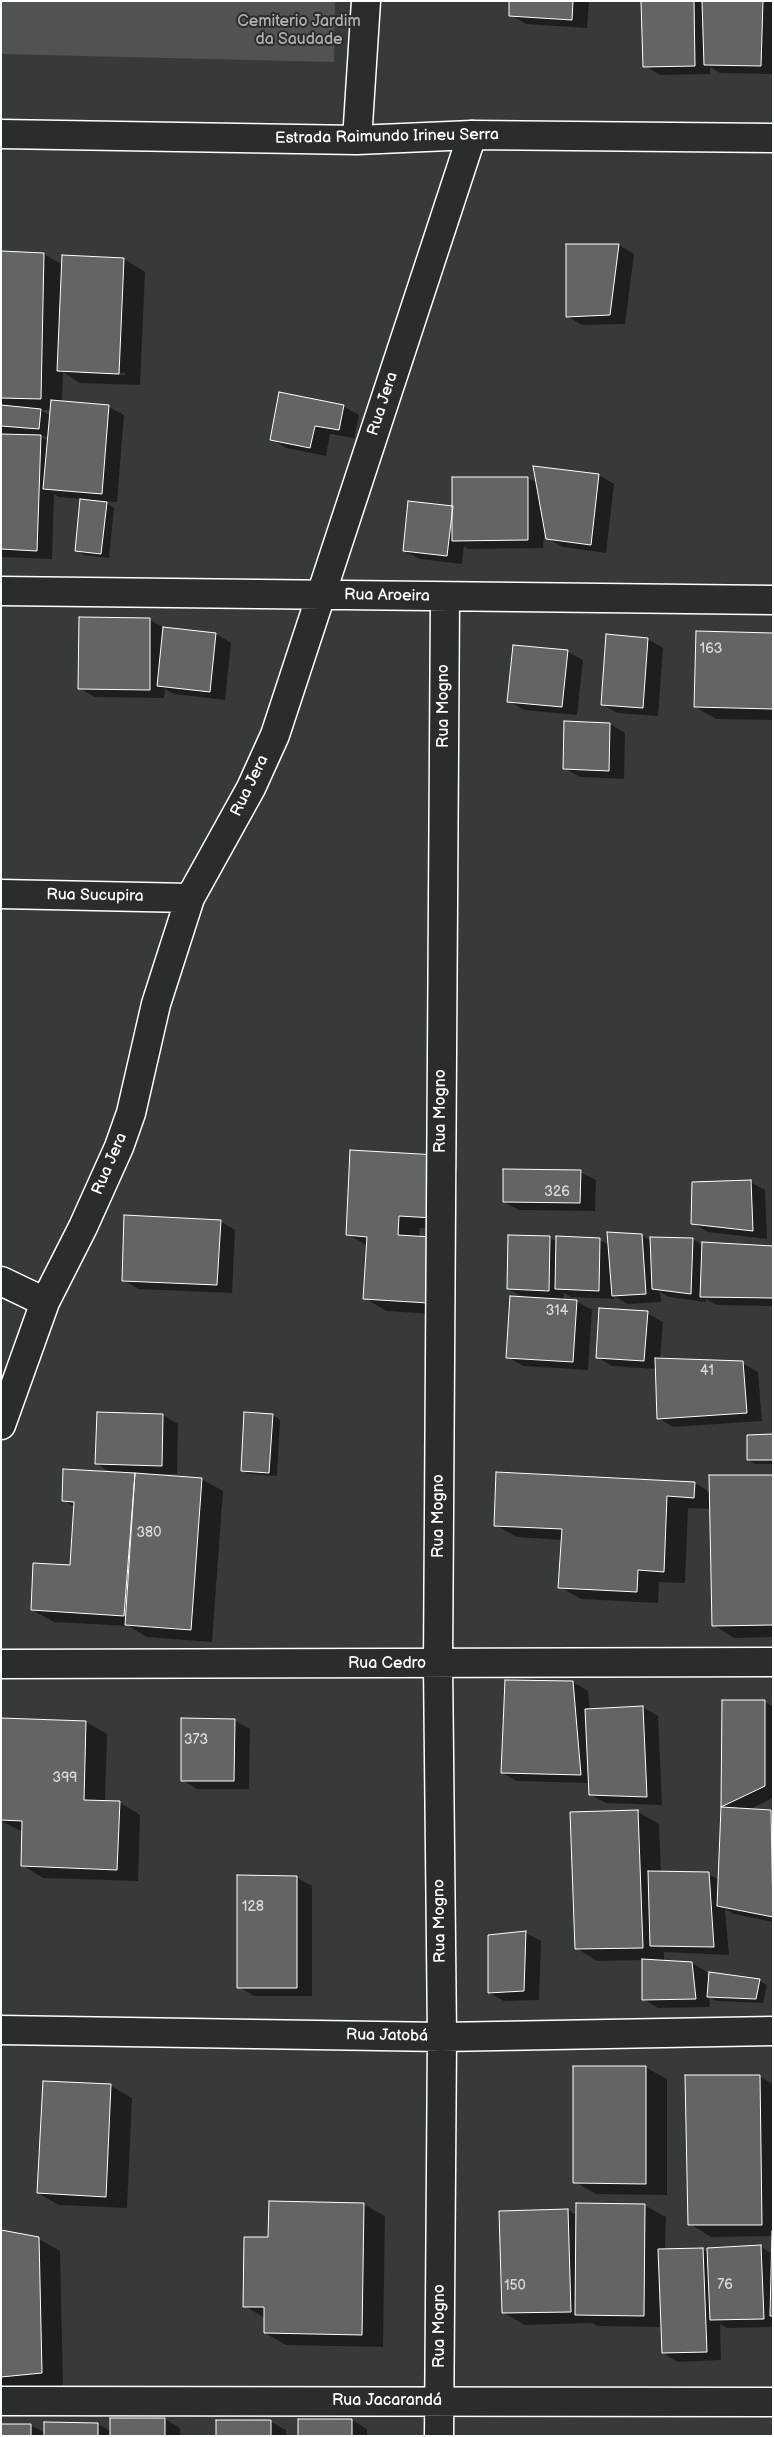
<!DOCTYPE html>
<meta charset="utf-8">
<style>
body{margin:0}
#map{position:relative;width:774px;height:2437px;overflow:hidden;background:#373a3b;font-family:"Balsamiq Sans",sans-serif}
canvas{display:block}
.frame{position:absolute;inset:0;border:2px solid #fff;pointer-events:none}
</style>
<div id="map">
<canvas width="774" height="2437"></canvas>
<div class="frame"></div>
</div>
<script>
const context = document.querySelector('canvas').getContext('2d');
context.lineJoin = 'round';
function paint(path, color) {
  context.fillStyle = color;
  context.fill(path, 'evenodd');
}
function shape(rows) {
  const path = new Path2D();
  for (const r of rows) {
    path.moveTo(r[0], r[1]);
    for (let i = 2; i < r.length; i += 2) path.lineTo(r[i], r[i + 1]);
  }
  return path;
}
function strokePath(path, color, width, dash) {
  context.strokeStyle = color;
  context.lineWidth = width;
  context.lineCap = dash ? 'butt' : 'round';
  context.setLineDash(dash || []);
  context.stroke(path);
}
function write(font, color, halo, rows, align = 'center') {
  context.font = font + ' "Balsamiq Sans",sans-serif';
  context.lineWidth = 4;
  context.setLineDash([]);
  context.textBaseline = 'middle';
  context.strokeStyle = halo;
  context.fillStyle = color;
  for (const [text, x, y, turn = 0] of rows) {
    context.save();
    context.translate(x, y);
    context.rotate((+turn || 0) * Math.PI / 180);
    context.textAlign = isNaN(turn) ? turn : align;
    if (halo) context.strokeText(text, 0, 0);
    context.fillText(text, 0, 0);
    context.restore();
  }
}
const green = shape([
 [1,1,335,1,334,62,1,54]
]);
const shadow = shape([
 [511,1,589,1,587,28,526,24,511,15],
 [642,1,773,1,773,74,720,73,710,67,710,74,660,75,645,66],
 [619,245,634,254,625,324,582,325,567,316],
 [1,253,44,254,63,265,124,259,145,272,140,385,80,383,63,372,62,402,109,407,124,415,117,502,103,501,114,508,109,558,84,555,76,550,82,499,59,497,54,494,52,559,1,557],
 [79,371,125,373,125,375,79,373],
 [41,410,51,410,51,416],
 [40,436,49,437,48,441],
 [343,406,359,415,354,438,330,434,326,456,286,448,271,439],
 [599,475,614,484,606,553,563,547,547,538,545,524,543,548,468,549,464,546,462,564,420,559,404,551,454,508,528,478,537,483],
 [80,618,150,620,166,629,216,634,231,643,225,700,174,694,165,689,164,698,95,697,79,688],
 [773,635,773,720,716,719,695,707],
 [648,639,663,648,658,716,617,713,602,704],
 [568,652,583,660,577,715,524,710,509,701],
 [566,722,610,724,625,733,624,779,580,777,564,768],
 [437,1156,458,1169,455,1230,420,1228,419,1238,450,1315,386,1311,365,1298,368,1246,347,1234],
 [580,1172,596,1180,595,1211,519,1210,504,1202],
 [750,1182,765,1190,767,1239,708,1232,692,1223],
 [220,1221,235,1230,232,1293,138,1289,123,1280],
 [641,1235,651,1241,693,1239,703,1246,773,1247,773,1306,717,1305,706,1299,706,1302,669,1297,660,1292,661,1302,628,1304,614,1296,614,1299,571,1297,564,1293,563,1300,576,1301,592,1310,588,1370,523,1366,508,1357,525,1298,508,1289,549,1237,557,1242,557,1238,600,1240,609,1245],
 [647,1313,663,1322,660,1360,742,1363,758,1372,762,1421,673,1427,658,1418,656,1369,612,1366,597,1357],
 [163,1415,178,1424,177,1474,150,1474,149,1476,201,1479,223,1491,212,1642,147,1637,129,1626,54,1622,32,1610,71,1566,75,1507,63,1500,114,1474,97,1464],
 [273,1415,280,1420,277,1476,250,1474,242,1470],
 [773,1435,773,1464,756,1464,748,1460],
 [773,1476,773,1637,734,1638,713,1625,711,1509,688,1508,685,1583,659,1582,658,1603,581,1599,560,1587,562,1540,517,1537,495,1525,695,1483,711,1493],
 [573,1682,588,1691,590,1710,643,1707,658,1716,662,1805,606,1803,590,1795,590,1783,517,1781,502,1773],
 [764,1702,773,1706,773,1798,748,1810,773,1813,773,1922,734,1914,725,1909,729,1955,664,1952,664,1961,692,1963,707,1972,708,1982,759,1981,767,1985,763,2003,716,2001,709,1997,710,2007,658,2008,643,1999,644,1960,597,1961,576,1948,638,1812,659,1824,661,1873,708,1874,720,1880,727,1808,723,1806],
 [234,1720,250,1729,249,1789,197,1789,182,1780],
 [86,1722,107,1734,105,1802,119,1802,140,1815,138,1881,43,1878,22,1865,23,1832,1,1821,1,1729],
 [296,1877,312,1886,312,1996,254,1996,239,1987],
 [526,1933,541,1941,539,2000,504,2001,489,1993,490,1936],
 [645,2067,667,2079,667,2195,596,2194,575,2182],
 [687,2076,760,2077,773,2084,773,2236,711,2237,690,2224],
 [111,2086,132,2098,127,2208,59,2205,38,2193],
 [363,2204,385,2216,383,2347,286,2345,265,2333,265,2318,244,2306,269,2238],
 [644,2205,666,2217,665,2250,702,2249,709,2253,761,2247,773,2254,773,2327,727,2328,720,2324,721,2360,678,2362,663,2353,662,2327,598,2326,592,2323,525,2325,504,2313,568,2210,577,2215],
 [1,2231,39,2239,60,2251,63,2385,4,2390,1,2388],
 [165,2419,180,2428,180,2436,1,2436,31,2425,45,2433,98,2424,112,2432],
 [299,2420,352,2420,367,2429,367,2436,299,2436],
 [271,2422,286,2430,286,2436,217,2436]
]);
const building = shape([
 [509,1,573,1,572,20,509,16,509,1],
 [641,1,694,1,695,66,643,67,641,1],
 [702,1,763,1,761,66,704,65,702,1],
 [566,244,619,244,610,315,566,317,566,244],
 [1,251,44,253,41,399,1,398,1,251],
 [62,255,124,258,119,374,57,371,62,255],
 [279,392,344,405,339,430,315,426,310,448,270,440,279,392],
 [51,400,109,405,102,494,43,489,51,400],
 [1,405,41,409,39,429,1,426,1,405],
 [1,434,41,435,37,551,1,549,1,434],
 [533,466,599,474,591,545,546,539,533,466],
 [452,477,528,477,528,540,452,541,452,477],
 [80,499,107,502,101,554,75,551,80,499],
 [408,501,453,506,447,556,403,551,408,501],
 [79,617,150,618,150,690,78,689,79,617],
 [163,627,216,633,210,692,157,686,163,627],
 [696,631,773,633,773,709,694,707,696,631],
 [606,634,648,638,643,708,601,705,606,634],
 [513,645,568,650,562,707,507,702,513,645],
 [564,721,610,723,609,771,563,769,564,721],
 [350,1150,437,1155,434,1218,399,1216,398,1235,432,1237,428,1303,363,1299,367,1237,346,1235,350,1150],
 [503,1169,581,1170,580,1203,503,1202,503,1169],
 [751,1180,753,1231,691,1224,692,1182,751,1180],
 [124,1215,221,1220,217,1285,122,1281,124,1215],
 [607,1232,642,1234,646,1294,612,1296,607,1232],
 [508,1235,550,1236,549,1291,507,1289,508,1235],
 [556,1236,600,1238,599,1291,555,1289,556,1236],
 [650,1237,693,1238,691,1294,652,1289,650,1237],
 [702,1242,773,1246,773,1298,700,1297,702,1242],
 [510,1296,577,1300,573,1362,506,1358,510,1296],
 [599,1308,648,1311,644,1361,596,1358,599,1308],
 [655,1358,743,1361,747,1413,657,1419,655,1358],
 [97,1412,163,1414,162,1466,95,1464,97,1412],
 [244,1412,273,1414,269,1473,241,1471,244,1412],
 [773,1434,773,1460,747,1460,747,1435,773,1434],
 [63,1469,135,1473,124,1616,31,1610,33,1563,70,1565,74,1502,62,1501,63,1469],
 [496,1472,695,1482,694,1498,667,1496,664,1572,638,1570,637,1592,558,1588,562,1529,494,1526,496,1472],
 [135,1473,202,1478,191,1630,125,1625,135,1473],
 [709,1475,773,1475,773,1625,712,1626,709,1475],
 [505,1680,573,1681,581,1775,501,1773,505,1680],
 [722,1700,765,1700,765,1786,721,1807,722,1700],
 [643,1706,647,1797,589,1795,585,1709,643,1706],
 [1,1718,86,1721,84,1800,120,1801,117,1870,21,1866,22,1821,1,1820,1,1718],
 [181,1718,235,1719,234,1781,181,1781,181,1718],
 [721,1807,771,1810,773,1917,717,1906,721,1807],
 [638,1810,643,1948,575,1949,570,1812,638,1810],
 [648,1871,709,1872,714,1947,650,1946,648,1871],
 [237,1875,297,1876,297,1988,237,1988,237,1875],
 [526,1931,524,1991,488,1993,488,1935,526,1931],
 [642,1959,692,1962,696,1999,642,2000,642,1959],
 [709,1972,760,1979,756,1999,707,1997,709,1972],
 [573,2066,646,2066,646,2184,573,2183,573,2066],
 [685,2075,760,2075,762,2225,688,2225,685,2075],
 [43,2081,111,2084,106,2197,37,2193,43,2081],
 [269,2201,364,2203,362,2335,264,2333,264,2307,243,2307,244,2237,268,2237,269,2201],
 [576,2203,645,2204,644,2316,575,2315,576,2203],
 [568,2209,571,2312,502,2313,499,2211,568,2209],
 [1,2230,39,2237,42,2373,1,2377,1,2230],
 [772,2231,773,2231,773,2316,770,2316,772,2231],
 [761,2245,764,2319,710,2320,707,2248,761,2245],
 [703,2248,707,2352,662,2353,658,2249,703,2248],
 [110,2418,165,2418,165,2436,110,2436,110,2418],
 [298,2419,352,2419,352,2436,298,2436,298,2419],
 [216,2420,271,2420,271,2436,216,2436,216,2420],
 [44,2422,98,2423,98,2436,44,2436,44,2422],
 [1,2424,31,2424,31,2436,1,2436,1,2424]
]);
const minor = shape([
 [1,591,773,600],
 [1,894,190,898],
 [1,1281,45,1302],
 [1,1425,45,1302,83,1227,119,1147,131,1113,156,1004,190,898,251,788,275,735,472,135],
 [1,1664,773,1662],
 [1,2030,442,2037,773,2031],
 [1,2401,773,2402],
 [439,2436,442,2037,438,1664,445,597]
]);
const tertiary = shape([
 [1,134,357,140,472,135,773,138],
 [357,140,366,1]
]);
const numberNames = [
 ["163",711,649],
 ["326",557,1192],
 ["314",557,1311],
 ["41",707,1371],
 ["380",149,1533],
 ["373",196,1740],
 ["399",65,1778],
 ["128",253,1907],
 ["76",725,2285],
 ["150",515,2286]
];
const parkNames = [
 ["Cemiterio Jardim",299,22],
 ["da Saudade",299,40]
];
const streetNames = [
 ["Estrada Raimundo Irineu Serra",387,137,-1],
 ["Rua Jera",383,404,-72],
 ["Rua Aroeira",387,596,1],
 ["Rua Mogno",444,706,-90],
 ["Rua Jera",250,786,-64],
 ["Rua Sucupira",95,896,1],
 ["Rua Mogno",441,1111,-90],
 ["Rua Jera",110,1164,-67],
 ["Rua Mogno",439,1516,-90],
 ["Rua Cedro",387,1664],
 ["Rua Mogno",440,1921,-91],
 ["Rua Jatobá",387,2036,1],
 ["Rua Mogno",440,2326,-90],
 ["Rua Jacarandá",387,2401]
];
paint(green, '#505354');
paint(shadow, '#0007');
paint(building, '#636465');
strokePath(building, '#fff', 1);
strokePath(minor, '#fff', 31);
strokePath(tertiary, '#fff', 31);
strokePath(minor, '#2a2d2e', 28);
strokePath(tertiary, '#2a2d2e', 28);
write('14px', '#d8d8d8', null, numberNames);
write('16px', '#b0b2b2', '#2a2d2e', parkNames);
write('16px', '#fff', '#2a2d2e', streetNames);
</script>
